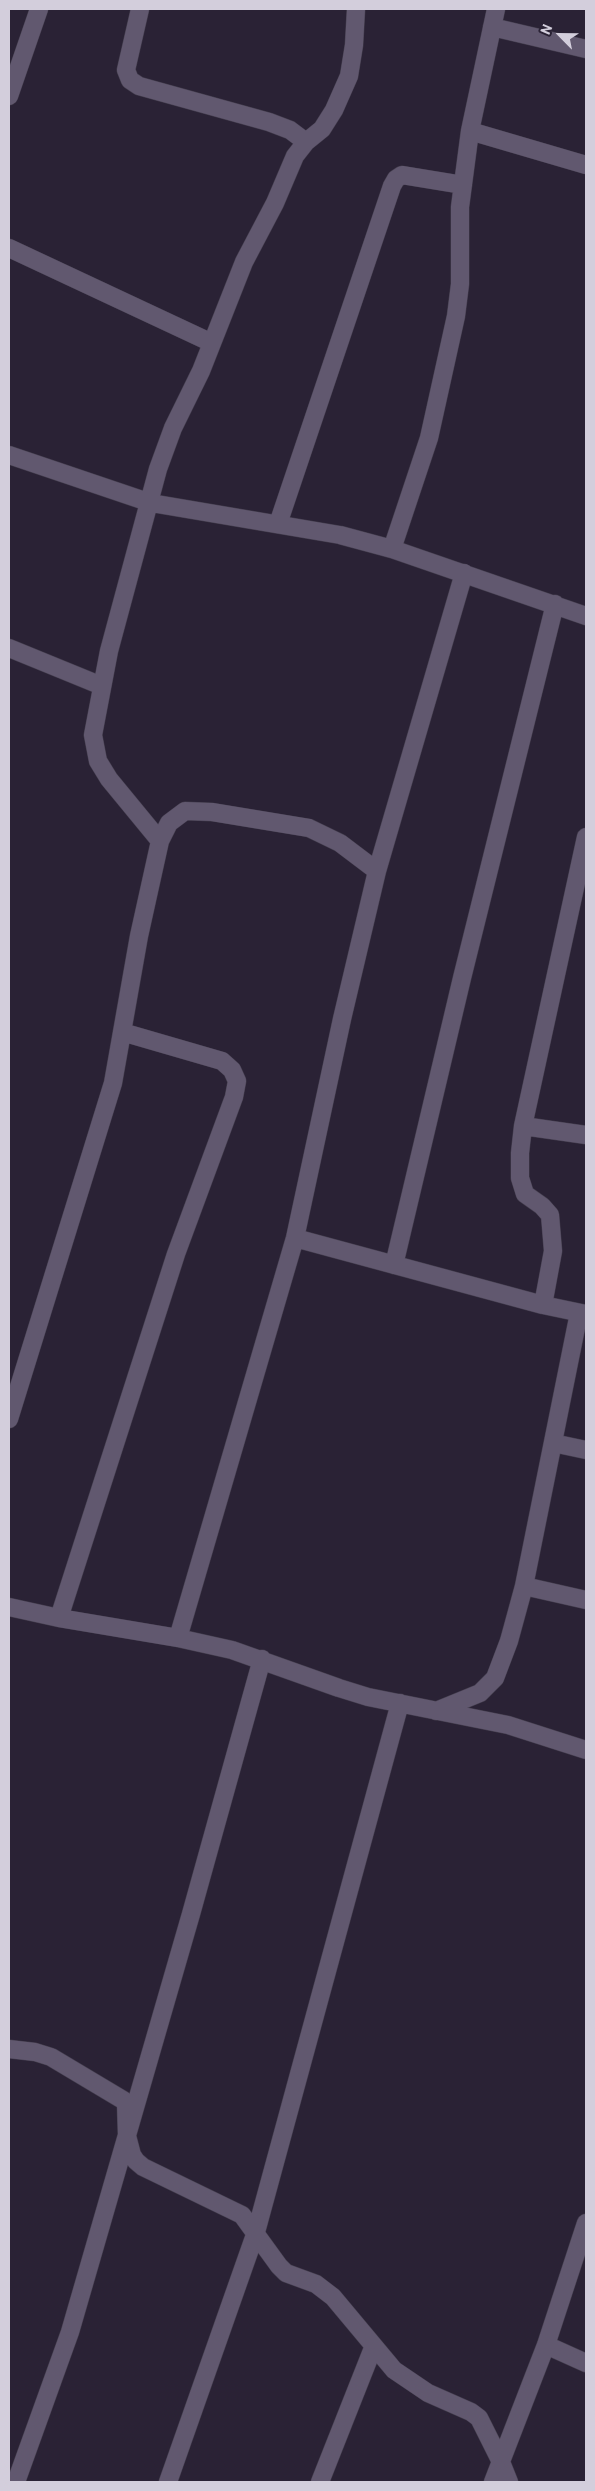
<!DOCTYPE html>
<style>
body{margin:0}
#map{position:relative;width:595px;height:2491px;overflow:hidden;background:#2a2235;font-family:Barlow,sans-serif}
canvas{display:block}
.frame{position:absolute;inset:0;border:10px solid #d3cedc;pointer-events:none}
.north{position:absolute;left:535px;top:10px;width:50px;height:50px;-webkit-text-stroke:4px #2a2235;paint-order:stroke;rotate:293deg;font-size:14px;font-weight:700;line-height:20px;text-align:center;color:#d3cedc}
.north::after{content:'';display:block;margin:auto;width:18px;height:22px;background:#d3cedc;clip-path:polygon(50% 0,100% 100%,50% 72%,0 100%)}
</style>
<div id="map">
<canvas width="595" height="2491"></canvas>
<div class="frame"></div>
<div class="north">N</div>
</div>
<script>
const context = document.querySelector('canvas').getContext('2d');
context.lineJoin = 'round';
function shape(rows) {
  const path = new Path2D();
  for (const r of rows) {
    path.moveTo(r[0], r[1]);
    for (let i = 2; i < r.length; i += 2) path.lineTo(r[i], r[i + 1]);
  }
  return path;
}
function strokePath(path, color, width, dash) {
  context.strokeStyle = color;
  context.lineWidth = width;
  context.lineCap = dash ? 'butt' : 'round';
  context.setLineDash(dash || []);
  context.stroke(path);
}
const minor = shape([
 [140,9,126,70,130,80,139,86,269,122,290,130,306,142],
 [492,27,586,49],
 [9,96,39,9],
 [470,131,586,165],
 [9,248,212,343],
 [9,455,151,503,340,535,392,549,586,616],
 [278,524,392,186,396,179,402,175,463,185],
 [392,549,429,438,456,316,460,284,460,207,470,131,496,9],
 [9,648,102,686],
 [160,841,109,779,98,761,93,735,109,651,158,469,173,428,201,371,244,262,275,203,295,156,306,142,322,129,334,110,349,76,354,45,356,9],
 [523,1126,586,1135],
 [295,1238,543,1305,586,1314],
 [394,1265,462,978,555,604],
 [543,1305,553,1251,550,1215,542,1206,525,1194,520,1178,520,1153,523,1126,586,837],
 [579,1313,524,1586,586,1600],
 [9,1419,113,1083,139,936,160,841,169,823,185,811,212,812,309,828,340,843,377,871],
 [553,1443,586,1450],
 [9,1607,59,1618,178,1638,232,1650,339,1688,368,1697,508,1725,586,1750],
 [59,1618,176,1254,234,1097,237,1081,232,1070,222,1061,122,1032],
 [178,1638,295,1238,342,1019,377,871,464,573],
 [436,1711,480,1693,495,1678,509,1641,524,1586],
 [9,2049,35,2052,51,2057,123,2100,126,2104,127,2136,132,2155,136,2161,143,2167,242,2215,279,2266,286,2273,316,2284,333,2297,394,2370,428,2393,471,2412,479,2418,501,2462,509,2482],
 [546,2345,586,2363],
 [16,2482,70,2332,191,1914,262,1659],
 [168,2482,256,2232,400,1703],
 [320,2482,373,2348],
 [493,2482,546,2345,586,2223]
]);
strokePath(minor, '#443e4e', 19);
strokePath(minor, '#61586f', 18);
</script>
